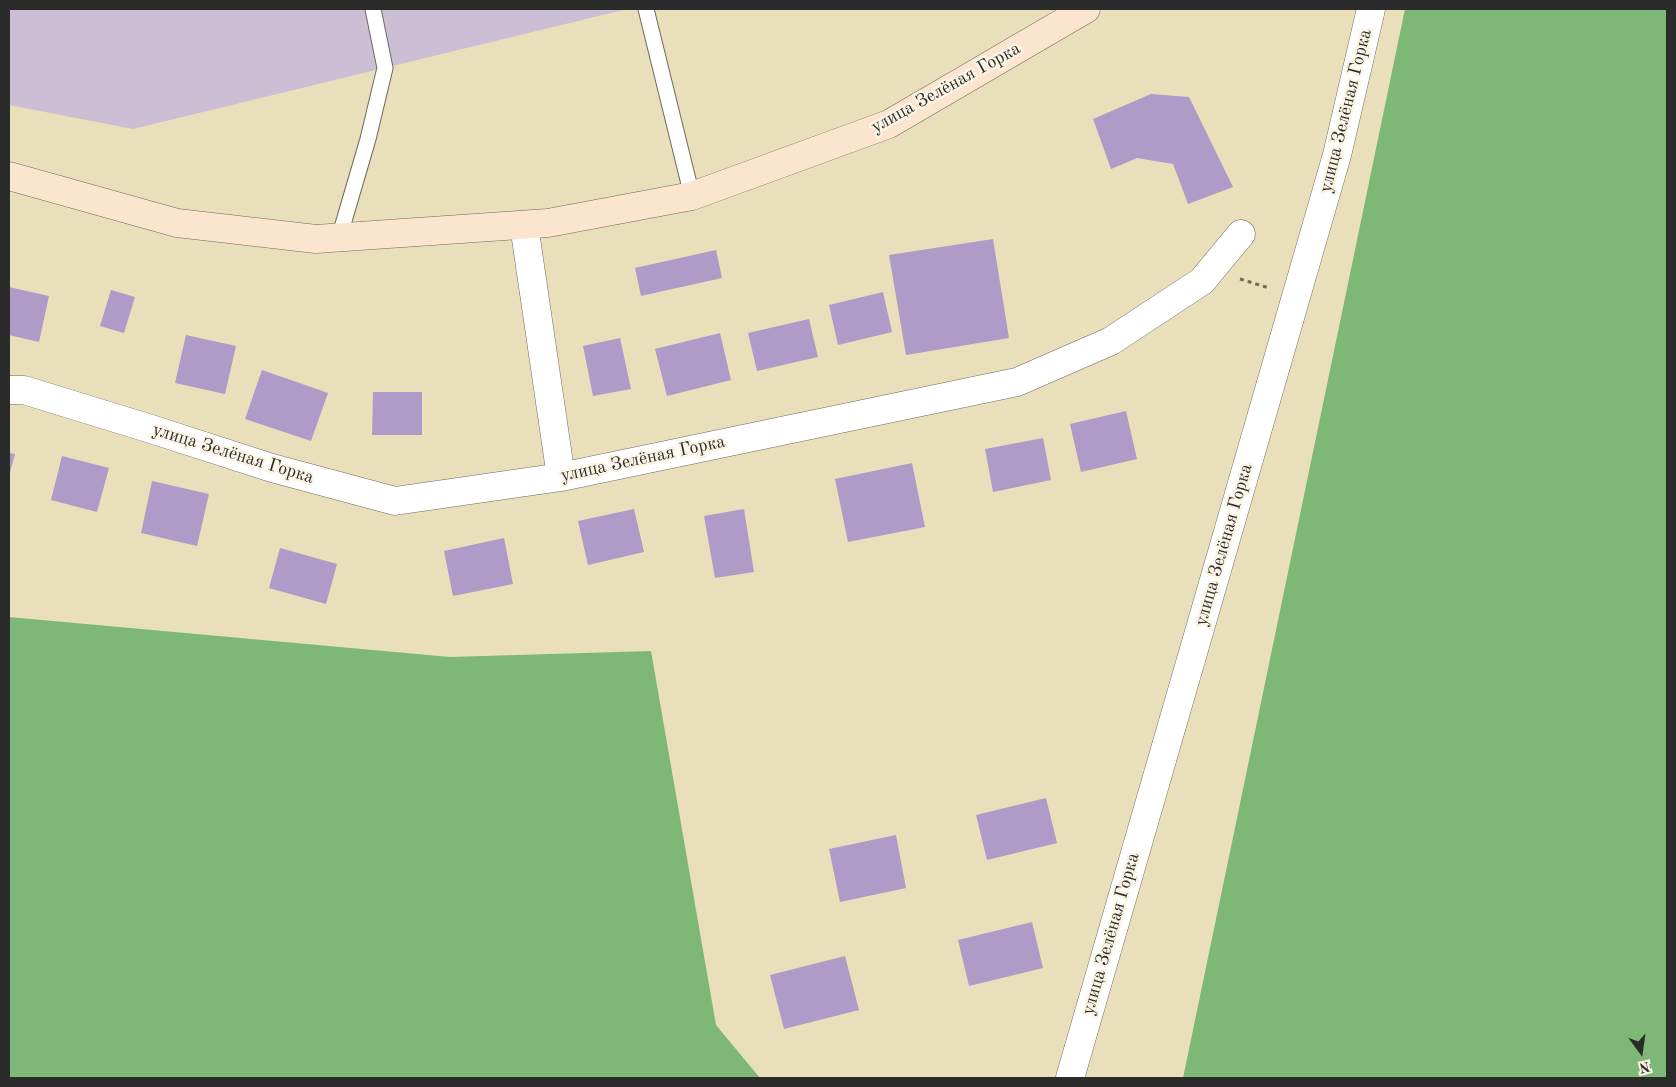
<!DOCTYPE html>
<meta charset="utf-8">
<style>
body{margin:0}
#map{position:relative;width:1676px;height:1087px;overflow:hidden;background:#e9dfbb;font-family:"Old Standard TT",serif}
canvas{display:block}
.frame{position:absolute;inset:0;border:10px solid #2b2b2b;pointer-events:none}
.north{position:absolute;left:1616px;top:1027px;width:50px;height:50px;-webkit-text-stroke:4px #fcf5e5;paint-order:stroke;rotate:166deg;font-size:14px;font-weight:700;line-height:20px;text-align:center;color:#2b2b2b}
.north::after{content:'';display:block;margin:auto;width:18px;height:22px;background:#2b2b2b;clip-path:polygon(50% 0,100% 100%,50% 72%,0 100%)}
</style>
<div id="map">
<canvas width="1676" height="1087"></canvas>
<div class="frame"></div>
<div class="north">N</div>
</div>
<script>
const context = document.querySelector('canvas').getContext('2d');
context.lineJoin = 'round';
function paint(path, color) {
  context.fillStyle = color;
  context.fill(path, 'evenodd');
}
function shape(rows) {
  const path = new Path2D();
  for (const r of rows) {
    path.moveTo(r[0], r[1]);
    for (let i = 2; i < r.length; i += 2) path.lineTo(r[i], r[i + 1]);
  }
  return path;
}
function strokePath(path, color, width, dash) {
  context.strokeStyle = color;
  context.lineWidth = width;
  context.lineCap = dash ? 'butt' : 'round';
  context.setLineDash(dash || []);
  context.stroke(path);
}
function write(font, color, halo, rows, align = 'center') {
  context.font = font + ' "Old Standard TT",serif';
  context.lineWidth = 5;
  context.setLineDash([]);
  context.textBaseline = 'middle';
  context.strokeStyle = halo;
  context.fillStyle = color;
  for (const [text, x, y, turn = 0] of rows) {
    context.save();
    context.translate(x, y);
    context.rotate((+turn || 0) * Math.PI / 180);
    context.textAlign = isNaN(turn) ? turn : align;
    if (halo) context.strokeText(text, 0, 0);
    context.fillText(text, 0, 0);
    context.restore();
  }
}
const industrial = shape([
 [9,9,627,9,133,129,9,105]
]);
const forest = shape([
 [1405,9,1667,9,1667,1078,1183,1078],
 [9,617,450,657,651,651,716,1025,760,1078,9,1078]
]);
const building = shape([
 [1151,94,1189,97,1233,187,1188,204,1173,164,1137,158,1111,169,1093,119],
 [993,239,1009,338,906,355,889,255],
 [716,250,722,278,641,296,635,268],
 [9,287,49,296,39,342,9,335],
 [111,290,135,297,124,333,100,326],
 [883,292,892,332,838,345,829,305],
 [809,319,818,357,757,371,748,333],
 [720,333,731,380,667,396,655,349],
 [186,335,236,346,225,394,175,383],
 [620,338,631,389,593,396,583,346],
 [262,370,328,393,311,441,245,419],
 [373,392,422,392,422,435,372,435],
 [1126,411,1137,459,1081,472,1070,424],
 [1043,438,1051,480,993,492,985,449],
 [9,453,15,454,9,476],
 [62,456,109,468,97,512,51,500],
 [912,463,925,527,848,542,835,479],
 [152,481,209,494,197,546,141,533],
 [634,509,644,552,588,565,578,521],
 [744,509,754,572,715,578,704,516],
 [504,538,513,584,453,596,444,551],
 [280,548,337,564,326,604,269,588],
 [1046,798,1057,843,987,860,976,815],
 [896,835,906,888,840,902,829,849],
 [1032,922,1043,968,969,986,958,940],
 [845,956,859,1010,784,1029,770,975]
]);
const path = shape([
 [1240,279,1269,288]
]);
const lane = shape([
 [646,9,692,196],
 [339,238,368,139,385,68,373,9]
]);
const street = shape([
 [524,225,561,477],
 [9,390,24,390,151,429,272,468,395,501,561,477,1017,382,1111,341,1202,281,1241,234],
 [1070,1078,1337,155,1371,9]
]);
const secondary = shape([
 [9,176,177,223,316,239,548,223,692,196,889,124,1086,9]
]);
const streetNames = [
 ["улица Зелёная Горка",946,88,-29],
 ["улица Зелёная Горка",1346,111,-76],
 ["улица Зелёная Горка",233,454,17],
 ["улица Зелёная Горка",643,459,-12],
 ["улица Зелёная Горка",1224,545,-74],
 ["улица Зелёная Горка",1111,934,-74]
];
paint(industrial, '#ccbed4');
paint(forest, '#7eb876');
paint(building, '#ae9bc7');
strokePath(lane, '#6e6a5d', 17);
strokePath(street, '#6e6a5d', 29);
strokePath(secondary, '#6e6a5d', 29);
strokePath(path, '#6e6a5d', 3, [4, 4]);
strokePath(lane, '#fff', 15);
strokePath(street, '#fff', 28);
strokePath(secondary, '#fce5cf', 28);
write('18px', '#2b2b2b', '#fcf5e5', streetNames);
</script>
